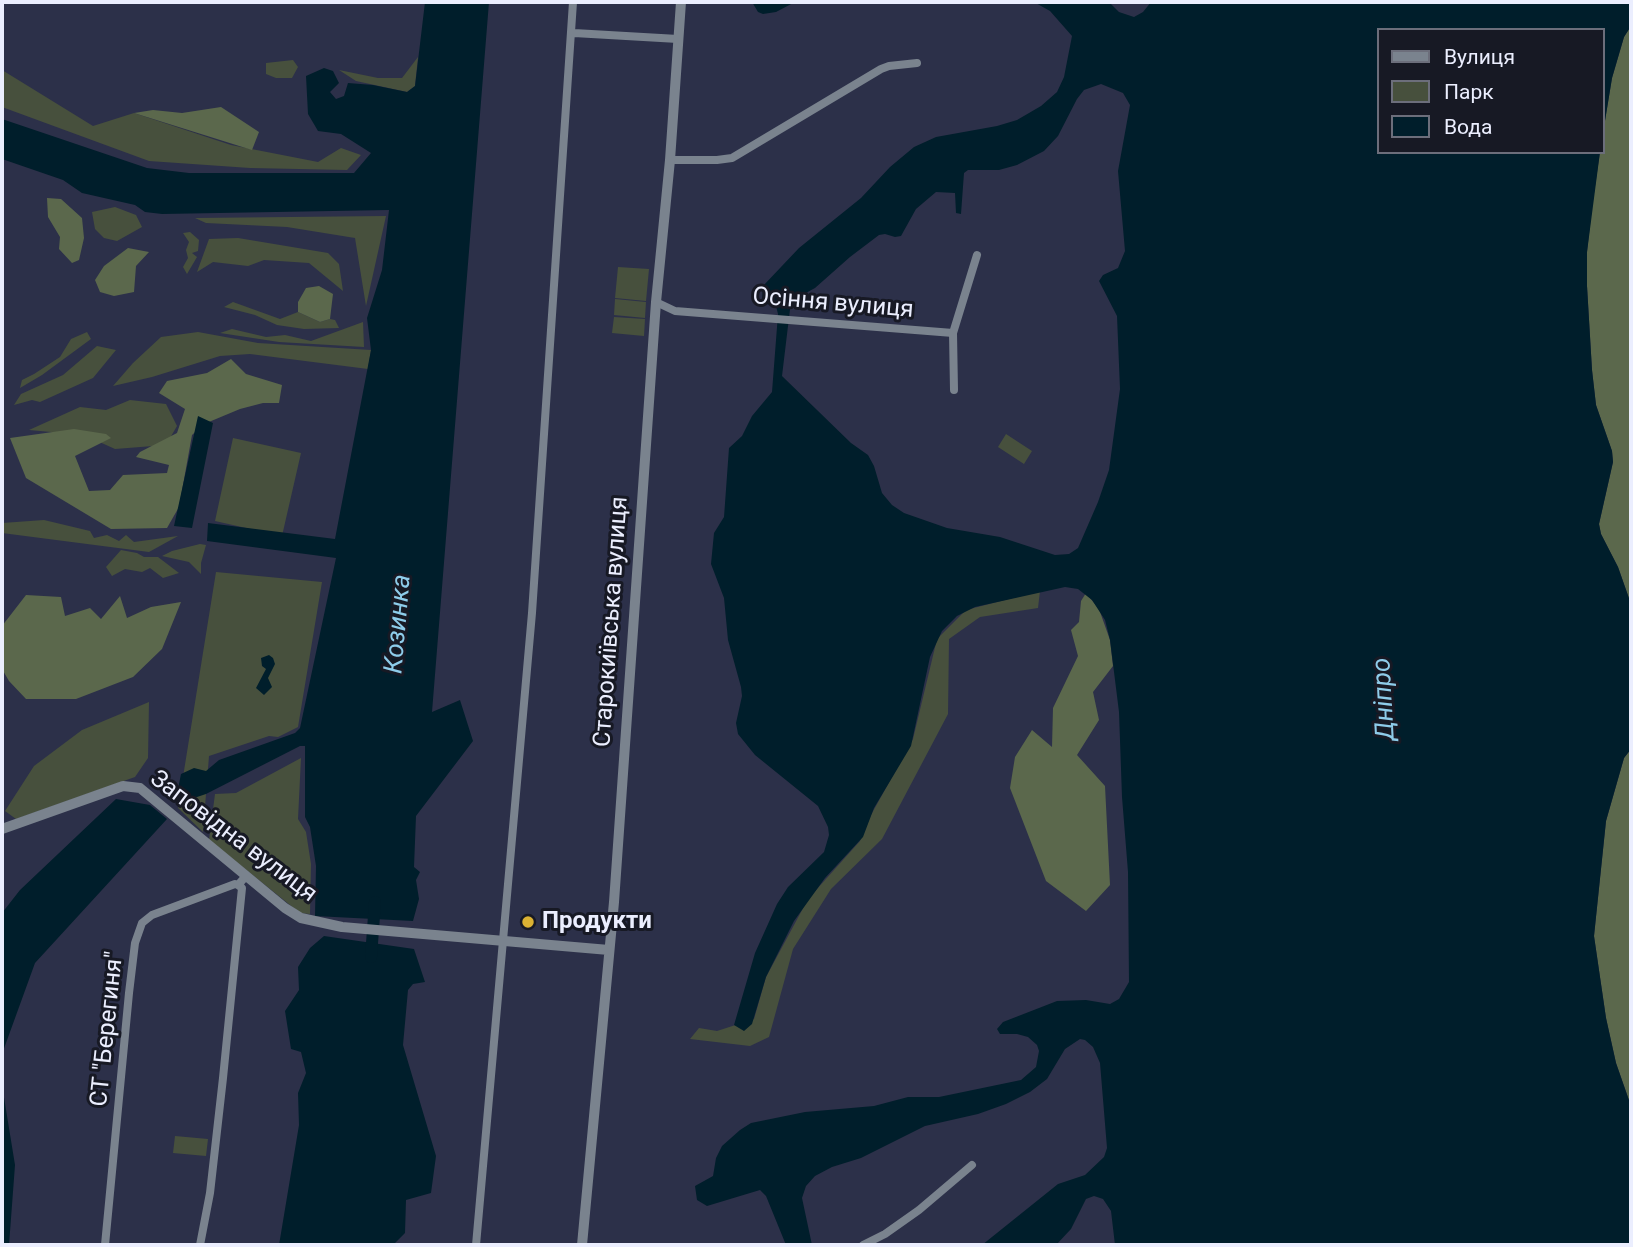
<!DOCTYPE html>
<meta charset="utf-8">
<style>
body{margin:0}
#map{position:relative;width:1633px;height:1247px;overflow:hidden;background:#2c3049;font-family:Roboto,sans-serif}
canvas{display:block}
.frame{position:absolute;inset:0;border:4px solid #ebeefe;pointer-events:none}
.legend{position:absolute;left:1377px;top:28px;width:228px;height:126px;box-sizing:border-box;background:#171924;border:2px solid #6c6e7b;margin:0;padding:9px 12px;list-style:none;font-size:21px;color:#ebeefe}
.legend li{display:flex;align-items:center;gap:14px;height:35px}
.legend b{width:35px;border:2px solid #6c6e7b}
</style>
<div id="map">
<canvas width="1633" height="1247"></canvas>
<div class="frame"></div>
<ul class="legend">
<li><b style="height:9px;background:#7a838e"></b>Вулиця</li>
<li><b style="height:19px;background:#47503d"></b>Парк</li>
<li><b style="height:19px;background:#001e2b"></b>Вода</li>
</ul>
</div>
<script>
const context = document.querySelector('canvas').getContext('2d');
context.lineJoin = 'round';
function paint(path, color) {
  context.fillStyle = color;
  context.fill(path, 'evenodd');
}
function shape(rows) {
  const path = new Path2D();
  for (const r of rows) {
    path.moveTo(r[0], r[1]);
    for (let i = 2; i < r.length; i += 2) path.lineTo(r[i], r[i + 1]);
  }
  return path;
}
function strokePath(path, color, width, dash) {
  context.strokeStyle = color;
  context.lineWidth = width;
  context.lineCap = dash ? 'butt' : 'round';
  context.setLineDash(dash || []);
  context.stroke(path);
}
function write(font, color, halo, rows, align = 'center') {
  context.font = font + ' Roboto,sans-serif';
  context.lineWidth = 6;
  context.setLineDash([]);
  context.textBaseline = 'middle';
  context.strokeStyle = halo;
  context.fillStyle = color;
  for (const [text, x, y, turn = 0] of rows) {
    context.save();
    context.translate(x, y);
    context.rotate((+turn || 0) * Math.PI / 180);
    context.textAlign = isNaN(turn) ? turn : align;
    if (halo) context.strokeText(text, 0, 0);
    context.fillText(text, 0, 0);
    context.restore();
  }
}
const green = shape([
 [418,57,415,86,407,92,356,81,339,70,378,78,402,78],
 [293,60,298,67,292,78,276,78,266,74,266,63],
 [2,70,93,126,134,113,231,145,318,162,341,148,361,155,347,170,250,168,149,161,2,107],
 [115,207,136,215,142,227,117,241,104,238,95,229,92,212],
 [386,216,366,306,355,238,287,227,206,223,195,218],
 [190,232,199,240,198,251,192,253,197,257,187,274,183,267,188,258,186,250,189,242,183,233],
 [238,238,328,253,339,264,343,291,309,263,264,260,248,266,213,262,197,272,209,239],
 [618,267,649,269,646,301,615,298],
 [615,299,646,302,645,318,614,315],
 [233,302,280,319,298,312,320,322,330,319,335,320,339,328,304,329,277,325,255,315,224,307],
 [614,317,645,319,644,336,612,333],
 [363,322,364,347,279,342,220,333,232,329,266,337,285,335,311,341],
 [87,332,91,339,42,375,20,388,22,380,34,374,60,357,71,339],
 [198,332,258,343,371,350,368,369,250,354,220,356,152,377,113,386,133,363,161,337],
 [97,346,116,350,93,378,40,402,32,400,14,405,21,394,63,375],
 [130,400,166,404,177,426,166,445,115,449,84,435,29,430,80,407,106,410],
 [1006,434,1032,451,1024,464,998,447],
 [233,438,301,453,282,536,215,521],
 [44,520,90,531,94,538,107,535,119,541,126,535,134,542,178,536,149,552,2,533,2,523],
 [200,544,206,545,201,563,201,574,189,562,162,556,172,551],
 [121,550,137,553,144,557,158,557,179,573,163,578,150,568,142,572,125,569,112,576,106,567],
 [216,572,322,582,298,727,278,737,269,736,209,756,203,832,178,808],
 [1040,591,1038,608,980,617,949,639,948,714,882,839,831,889,793,949,769,1037,750,1046,690,1039,699,1028,717,1031,754,1019,766,977,808,899,860,841,871,815,913,739,937,639,966,610],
 [149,702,148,758,135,777,16,819,5,811,34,766,82,730],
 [301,758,298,819,306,832,311,864,310,914,300,913,209,840,215,794,236,793],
 [175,1136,208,1139,206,1156,173,1153]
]);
const forest = shape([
 [1631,26,1631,604,1618,567,1601,534,1599,524,1613,462,1612,451,1596,405,1592,370,1587,286,1587,252,1592,207,1600,152,1603,152,1603,133,1612,78,1624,37],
 [221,107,259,132,252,150,134,113,153,110,182,113],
 [47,198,61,199,82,218,84,238,79,260,72,263,59,249,60,237,48,217],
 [128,248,149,252,136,266,134,292,114,296,100,292,95,280,104,266],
 [319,286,333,294,330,319,320,322,298,312,298,302,306,288],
 [231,359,246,374,282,385,279,403,263,403,240,409,204,424,192,435,179,507,167,528,111,529,26,478,10,438,74,429,106,434,111,438,75,456,89,491,110,490,123,475,167,473,169,465,136,457,140,452,177,433,185,409,159,393,167,381,207,373],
 [1086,593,1099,609,1110,640,1113,666,1093,692,1099,720,1077,755,1105,786,1110,885,1086,911,1046,881,1010,788,1015,757,1032,730,1052,747,1053,708,1078,656,1071,630,1079,622,1081,601],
 [26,595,61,597,65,616,90,608,101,619,120,596,127,618,151,607,181,602,162,649,133,677,76,699,26,699,9,681,2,669,2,626],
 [1631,749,1631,1106,1616,1063,1606,1018,1594,936,1606,821,1624,758]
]);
const water = shape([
 [425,2,489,2,432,712,460,700,473,741,416,816,414,867,420,872,416,880,419,899,413,921,315,916,316,866,310,827,305,817,305,746,300,746,206,794,197,797,186,796,178,789,181,774,194,768,206,771,219,760,295,733,300,728,336,558,207,541,208,523,335,539,371,350,367,318,382,270,389,210,162,214,145,212,135,205,82,193,63,180,2,159,2,119,147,168,189,173,354,173,371,153,341,134,318,131,308,114,306,76,324,68,333,71,339,83,330,92,336,99,344,96,348,83,373,85,407,92,415,86],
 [752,2,795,2,776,12,763,14,758,12],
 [1034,2,1109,2,1119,12,1134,17,1143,12,1151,2,1631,2,1631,26,1624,37,1612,78,1603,133,1603,30,1379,30,1379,152,1600,152,1587,252,1587,286,1592,370,1596,405,1612,451,1613,462,1599,524,1601,534,1618,567,1631,604,1631,749,1624,758,1606,821,1594,936,1606,1018,1616,1063,1631,1106,1631,1245,1115,1245,1111,1211,1103,1199,1094,1196,1086,1199,1071,1229,1056,1245,982,1245,1058,1184,1085,1175,1104,1157,1107,1148,1100,1063,1093,1047,1085,1040,1080,1039,1065,1049,1047,1079,1030,1092,1006,1104,978,1114,925,1126,861,1158,832,1167,815,1176,806,1186,802,1198,812,1245,786,1245,766,1196,760,1190,707,1206,697,1200,695,1186,713,1176,716,1158,722,1146,740,1130,751,1123,805,1112,874,1106,908,1097,939,1097,1021,1080,1036,1067,1039,1051,1037,1045,1028,1037,1017,1034,1000,1034,997,1029,1003,1022,1057,1001,1086,1000,1110,1004,1119,999,1129,982,1128,872,1122,797,1119,712,1110,640,1105,620,1092,600,1078,589,1065,587,975,607,957,616,942,631,930,657,911,746,874,808,863,837,825,878,794,921,766,977,752,1024,744,1031,734,1025,755,953,777,904,788,887,824,852,829,835,828,827,818,806,755,755,738,734,736,723,742,696,741,687,728,640,724,598,711,564,714,533,724,517,729,448,742,436,752,416,772,392,778,314,776,306,762,303,763,286,799,248,861,198,890,167,914,147,936,137,997,126,1017,120,1041,106,1057,92,1064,77,1072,36,1050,11],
 [1101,84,1123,93,1130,105,1118,171,1125,251,1118,268,1103,275,1099,281,1117,316,1120,389,1109,470,1098,502,1078,548,1069,554,1055,555,1000,537,947,528,904,513,892,505,882,493,874,466,868,455,851,443,782,376,791,301,815,288,850,257,879,235,885,234,895,237,901,236,916,209,936,192,955,193,956,213,961,214,964,173,968,170,999,170,1017,165,1044,151,1058,136,1077,99,1084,90],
 [198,416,213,423,192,528,174,526],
 [269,655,273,658,275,664,268,678,272,687,264,695,256,688,266,669,262,666,261,658],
 [116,799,150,805,167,819,35,963,2,1054,2,913,20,890],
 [324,936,414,949,425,982,413,984,408,990,403,1045,436,1156,431,1193,406,1200,405,1233,393,1245,279,1245,299,1125,298,1093,306,1073,301,1052,291,1049,285,1011,299,990,298,967,310,948],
 [2,1085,15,1165,9,1245,2,1245]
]);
const river = shape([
 [371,957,375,902]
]);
const minor = shape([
 [574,33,678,39],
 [670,160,717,160,732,158,881,69,889,66,917,63],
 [656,302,675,311,953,333,954,390],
 [953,333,977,255],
 [105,1245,129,993,135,943,142,923,152,915,235,884,238,885],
 [200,1245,210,1193,223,1078,242,888,238,885,246,876],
 [476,1245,532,613,573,2],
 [863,1245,885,1234,919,1210,972,1165]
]);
const tertiary = shape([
 [2,829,123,786,140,788,285,908,301,918,342,927,609,950],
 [582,1245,614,902,656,302,670,160,681,2]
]);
const markers = [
 [528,922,7,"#dbb233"]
];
const streetNames = [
 ["Осіння вулиця",833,304,5],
 ["Старокиївська вулиця",612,622,-86],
 ["Заповідна вулиця",233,837,37],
 ["СТ \"Берегиня\"",108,1029,-84]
];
const poiNames = [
 ["Продукти",542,922]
];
const waterNames = [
 ["Козинка",399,624,-85],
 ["Дніпро",1385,699,-93]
];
paint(green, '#47503d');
paint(forest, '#5b684c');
paint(water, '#001e2b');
strokePath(river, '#001e2b', 12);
strokePath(minor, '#7a838e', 8);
strokePath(tertiary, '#7a838e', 10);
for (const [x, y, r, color] of markers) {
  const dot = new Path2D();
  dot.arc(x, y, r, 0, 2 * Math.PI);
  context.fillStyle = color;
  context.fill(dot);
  strokePath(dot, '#171924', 2.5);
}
write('24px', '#ebeefe', '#171924', streetNames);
write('bold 24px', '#ebeefe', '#171924', poiNames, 'left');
write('italic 26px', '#8eccea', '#171924', waterNames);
</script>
